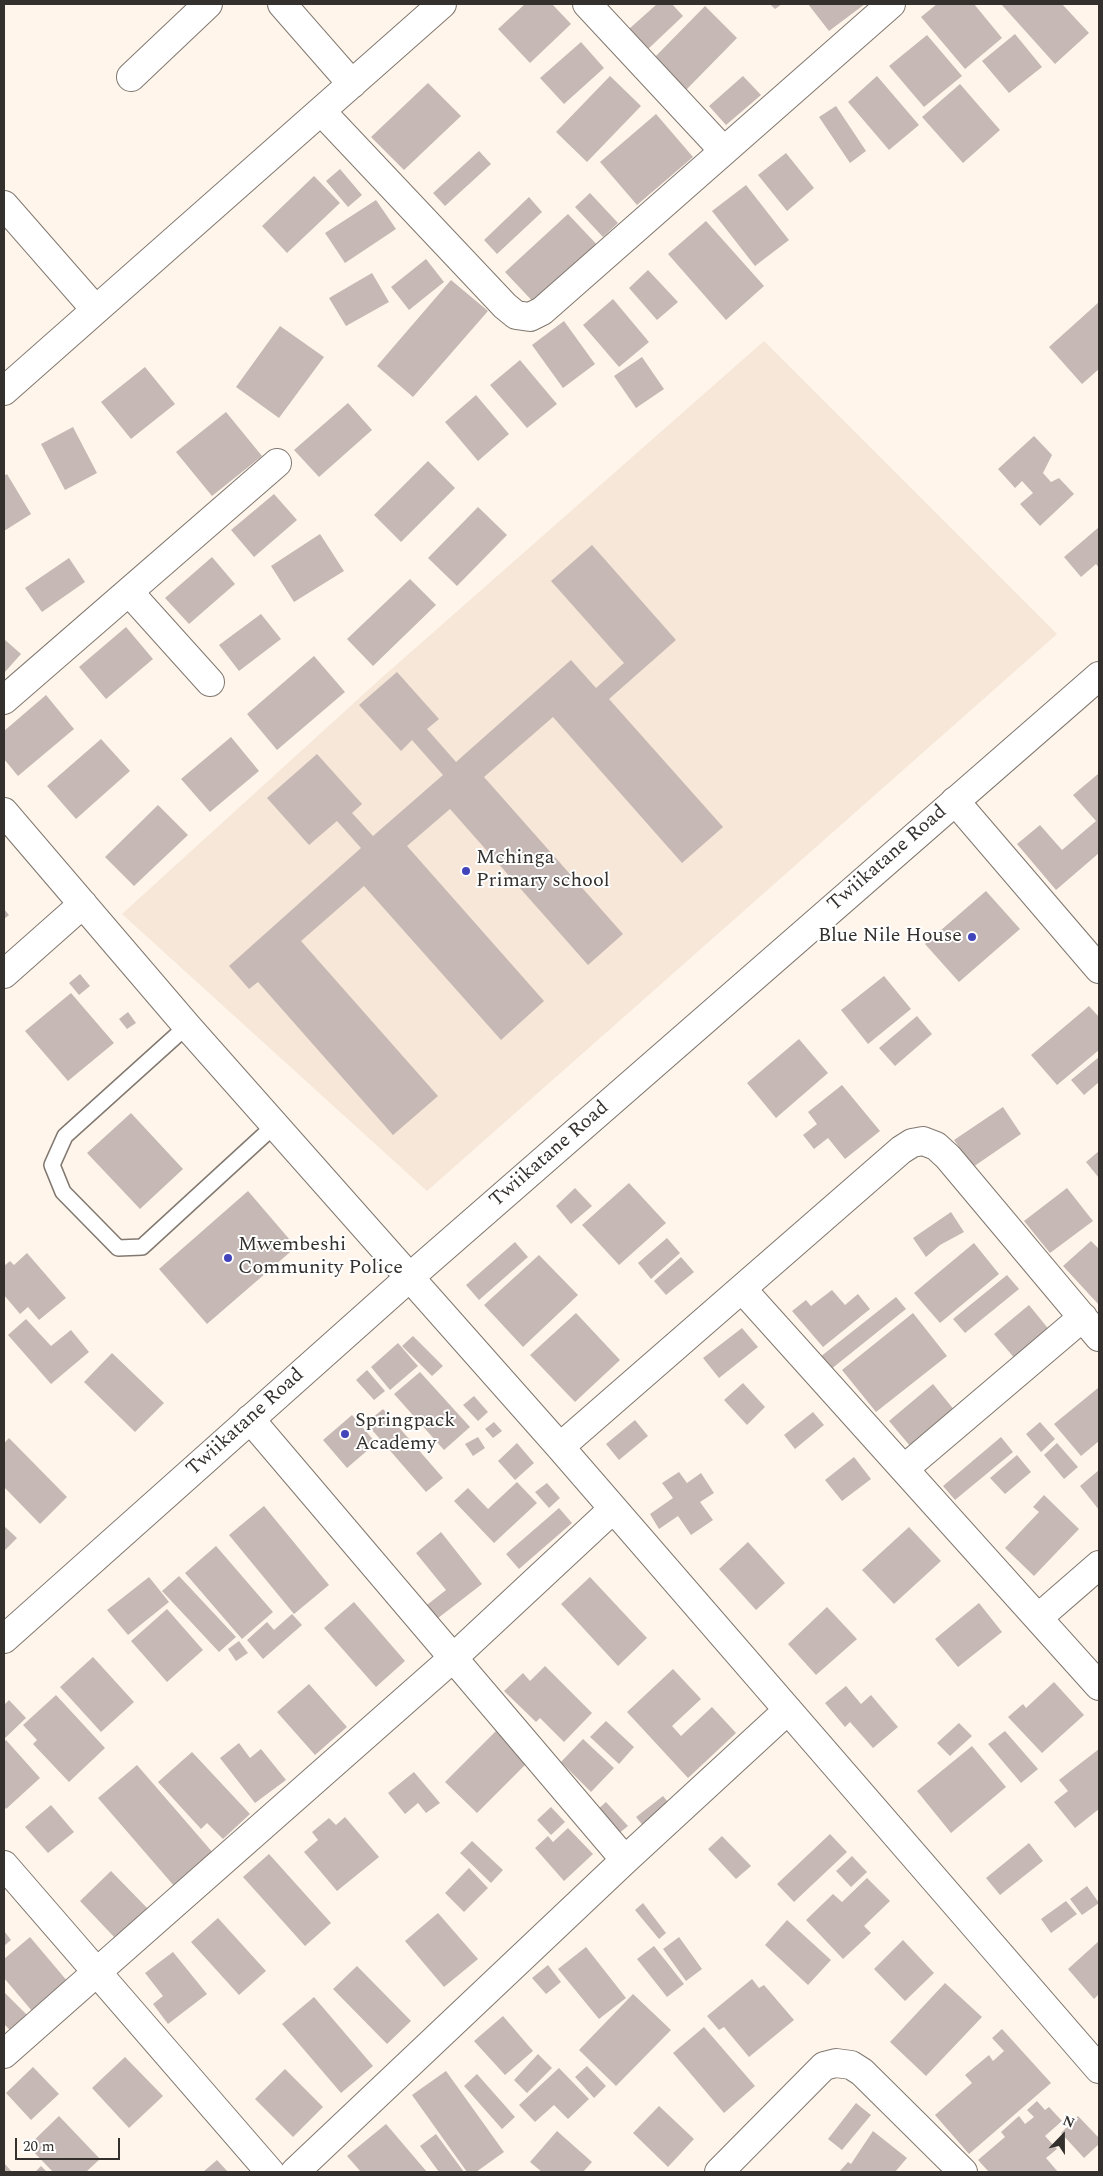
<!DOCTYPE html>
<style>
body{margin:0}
#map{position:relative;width:1103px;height:2176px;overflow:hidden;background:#fff5eb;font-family:Spectral,serif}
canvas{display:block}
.frame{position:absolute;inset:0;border:5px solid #34302d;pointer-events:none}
.north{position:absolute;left:1038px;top:2111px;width:50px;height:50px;-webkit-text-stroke:4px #fff;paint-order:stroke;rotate:22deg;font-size:14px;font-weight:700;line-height:20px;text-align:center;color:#34302d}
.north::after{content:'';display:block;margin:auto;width:18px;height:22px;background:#34302d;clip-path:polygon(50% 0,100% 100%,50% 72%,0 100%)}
.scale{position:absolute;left:15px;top:2138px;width:105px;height:22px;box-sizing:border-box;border:2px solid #34302d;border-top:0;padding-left:6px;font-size:15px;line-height:18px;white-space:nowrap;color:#34302d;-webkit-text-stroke:4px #fff;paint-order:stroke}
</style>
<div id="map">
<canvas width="1103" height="2176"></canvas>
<div class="frame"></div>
<div class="north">N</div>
<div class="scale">20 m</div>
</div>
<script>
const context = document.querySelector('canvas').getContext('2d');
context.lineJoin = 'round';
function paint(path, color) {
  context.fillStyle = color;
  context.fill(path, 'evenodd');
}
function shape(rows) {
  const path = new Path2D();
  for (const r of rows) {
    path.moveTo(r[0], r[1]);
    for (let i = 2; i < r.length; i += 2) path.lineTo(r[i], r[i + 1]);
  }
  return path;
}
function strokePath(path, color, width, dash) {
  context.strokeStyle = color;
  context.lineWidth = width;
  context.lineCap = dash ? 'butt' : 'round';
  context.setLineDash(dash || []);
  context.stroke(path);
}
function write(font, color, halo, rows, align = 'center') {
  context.font = font + ' Spectral,serif';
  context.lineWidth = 4;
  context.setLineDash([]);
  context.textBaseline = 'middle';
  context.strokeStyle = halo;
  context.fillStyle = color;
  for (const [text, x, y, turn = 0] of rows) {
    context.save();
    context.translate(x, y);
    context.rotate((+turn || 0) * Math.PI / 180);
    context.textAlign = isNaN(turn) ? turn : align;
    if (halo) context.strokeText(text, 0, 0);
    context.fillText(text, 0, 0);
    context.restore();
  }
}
const built = shape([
 [764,341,1057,634,427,1191,122,914,378,681]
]);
const building = shape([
 [525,4,552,4,571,24,530,63,498,29],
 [657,4,672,4,683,16,647,50,629,29],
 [770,4,782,4,775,9],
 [808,4,865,4,829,31],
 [937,4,974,4,1002,38,965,69,921,17],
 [1001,4,1062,4,1089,33,1055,64],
 [705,6,737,38,686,90,654,58],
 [1015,34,1042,67,1009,93,982,61],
 [927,35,962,76,924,107,889,66],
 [581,42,604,68,564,104,540,78],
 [610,76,641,106,587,162,556,132],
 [743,76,761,95,726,125,709,106],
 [877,76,919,125,889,150,848,102],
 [428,83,461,116,404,170,371,137],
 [960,84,1000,130,963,163,922,117],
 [836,106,866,151,850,163,819,117],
 [656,114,693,157,637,205,600,162],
 [479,151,491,164,445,206,433,193],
 [786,153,814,188,787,211,758,175],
 [340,169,362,195,348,207,326,181],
 [314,176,340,203,287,253,262,226],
 [746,185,789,240,755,266,712,211],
 [590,193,618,223,603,237,575,207],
 [529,197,542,212,497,254,484,240],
 [376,200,396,229,345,263,325,233],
 [568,214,601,249,538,307,505,272],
 [706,221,764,286,726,320,668,254],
 [426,259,444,282,409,310,391,287],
 [648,270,678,302,657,320,629,288],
 [372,273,389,302,346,326,329,298],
 [451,280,488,311,413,397,377,366],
 [613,299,649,342,619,367,583,325],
 [1099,302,1099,369,1082,384,1049,347],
 [564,321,595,364,563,388,532,345],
 [280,326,324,357,279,418,236,387],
 [642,357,664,389,636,408,614,376],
 [520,360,557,404,527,428,490,385],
 [145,367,175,404,131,439,101,402],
 [476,395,509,434,478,461,445,422],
 [348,403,372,430,319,477,294,450],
 [226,412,262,456,212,496,176,452],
 [73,427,97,473,65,490,41,444],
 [1034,436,1052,455,1043,473,1051,482,1059,478,1074,494,1040,526,1020,504,1033,493,1022,481,1015,488,998,469],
 [428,461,455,488,401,542,374,515],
 [7,474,31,514,4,531,4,476],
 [274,494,297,520,254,557,231,530],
 [478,507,507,535,457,586,428,558],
 [1099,527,1099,568,1096,564,1081,577,1064,557],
 [320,534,344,571,294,602,271,566],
 [592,545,676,640,609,699,723,827,682,863,553,717,484,777,623,934,588,965,450,809,407,846,544,1001,501,1040,364,886,301,941,438,1096,393,1135,258,982,249,989,229,966,361,848,337,821,309,845,267,798,317,754,362,804,352,813,373,836,443,775,412,740,401,751,359,705,397,672,439,719,427,729,456,762,571,660,596,688,624,663,551,581],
 [212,557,235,584,189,624,165,598],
 [69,558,85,582,42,612,25,588],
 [410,579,436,605,373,666,347,639],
 [261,614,281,639,239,671,219,645],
 [126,627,153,659,106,699,79,667],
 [4,639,21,654,4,673],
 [314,656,345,692,277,750,247,714],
 [46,695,74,729,18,776,4,759,4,731],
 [231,737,259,771,210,812,181,779],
 [101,739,130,771,76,819,47,786],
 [1098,774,1099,853,1056,890,1017,844,1040,825,1062,850,1096,821,1073,795],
 [158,805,188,835,134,886,105,857],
 [986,891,1020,929,959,982,925,944],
 [4,909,9,915,4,919],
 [80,974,90,986,79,995,69,983],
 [884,976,911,1009,868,1044,841,1010],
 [71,993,114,1043,68,1081,25,1031],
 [1089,1006,1099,1017,1099,1050,1057,1085,1031,1055],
 [128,1012,136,1023,127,1029,119,1019],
 [917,1016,932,1034,895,1066,879,1048],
 [799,1039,828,1073,776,1118,747,1083],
 [1099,1057,1099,1082,1084,1095,1071,1080],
 [842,1085,880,1131,845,1159,828,1138,814,1149,803,1135,817,1124,808,1112],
 [1003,1107,1021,1134,973,1167,954,1140],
 [131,1113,183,1169,140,1209,87,1153],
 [1099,1151,1099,1178,1086,1162],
 [629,1183,666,1223,619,1265,582,1225],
 [575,1188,592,1206,571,1224,556,1206],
 [1067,1188,1093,1221,1050,1253,1024,1221],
 [248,1191,296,1247,207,1324,159,1269],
 [951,1212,964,1232,940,1245,926,1257,913,1238],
 [667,1238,680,1253,651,1279,638,1263],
 [1091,1241,1099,1249,1099,1305,1063,1266],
 [515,1242,528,1257,479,1300,466,1285],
 [974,1243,999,1274,940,1323,914,1293],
 [27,1253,66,1298,39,1320,28,1307,20,1314,4,1295,4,1266,10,1261,14,1265],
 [539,1255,578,1295,523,1347,484,1305],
 [681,1257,694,1272,666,1295,654,1281],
 [1007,1275,1019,1289,965,1333,953,1319],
 [832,1290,845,1305,858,1294,870,1309,823,1347,792,1311,806,1300,811,1306],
 [896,1297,906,1309,830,1370,820,1357],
 [1029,1305,1051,1332,1016,1360,994,1334],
 [576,1313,620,1360,575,1402,530,1355],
 [913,1313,947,1356,876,1412,842,1370],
 [26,1319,51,1346,71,1330,89,1352,51,1384,8,1335],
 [742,1328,758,1347,719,1378,703,1358],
 [413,1336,443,1366,432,1376,402,1346],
 [398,1343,418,1366,390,1390,371,1367],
 [112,1353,164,1403,135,1432,84,1382],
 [367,1370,385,1391,374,1400,356,1380],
 [420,1372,470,1427,444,1450,394,1394],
 [743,1383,765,1407,747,1425,724,1400],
 [933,1384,960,1417,916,1453,889,1421],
 [1098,1388,1099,1389,1099,1441,1081,1456,1054,1424],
 [474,1396,488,1412,478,1421,463,1405],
 [383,1409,443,1478,426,1492,366,1423],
 [813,1412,824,1425,795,1449,784,1435],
 [352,1415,376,1443,347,1468,323,1440],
 [635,1420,648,1436,619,1460,606,1444],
 [494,1422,502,1431,493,1438,485,1429],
 [1040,1422,1055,1439,1041,1452,1026,1434],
 [478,1437,485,1448,473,1456,465,1444],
 [1001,1437,1013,1452,955,1500,943,1486],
 [9,1438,67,1497,40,1524,4,1487,4,1443],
 [517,1443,534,1463,515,1480,498,1461],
 [1057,1443,1078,1467,1064,1479,1044,1455],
 [1017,1455,1031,1472,1005,1494,990,1478],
 [854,1457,871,1479,842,1501,825,1480],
 [1099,1470,1099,1510,1080,1486],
 [679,1472,687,1483,701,1473,714,1493,700,1502,713,1520,691,1535,678,1516,659,1529,650,1514,673,1498,662,1483],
 [517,1482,537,1503,494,1543,454,1501,468,1488,488,1509],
 [547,1483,560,1498,549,1508,535,1492],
 [1044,1495,1079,1529,1034,1576,1005,1548,1039,1512,1033,1507],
 [264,1506,329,1585,294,1614,229,1535],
 [559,1508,572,1523,519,1569,506,1554],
 [4,1526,17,1538,4,1551],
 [909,1527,941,1561,894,1604,862,1570],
 [441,1532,482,1584,433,1622,423,1608,446,1590,416,1553],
 [748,1542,785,1583,756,1610,719,1569],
 [216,1546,273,1612,242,1639,185,1573],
 [179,1576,236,1637,219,1652,162,1591],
 [149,1577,169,1602,128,1635,107,1610],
 [590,1577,647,1638,618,1666,561,1604],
 [354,1602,405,1661,376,1687,324,1628],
 [979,1603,1002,1632,958,1667,935,1639],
 [827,1607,857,1639,816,1675,788,1644],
 [167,1609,203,1650,167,1682,131,1641],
 [292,1614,302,1625,263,1659,247,1640,267,1622,274,1630],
 [239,1641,248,1653,236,1661,228,1649],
 [93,1657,134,1702,101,1732,60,1687],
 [545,1666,592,1713,564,1742,540,1718,536,1722,504,1691,523,1673,530,1681],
 [673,1669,701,1699,672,1726,681,1736,712,1707,736,1733,688,1778,627,1712],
 [1054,1682,1084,1715,1042,1753,1008,1717,1023,1704,1026,1708],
 [309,1684,347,1727,315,1755,277,1712],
 [846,1686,861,1704,871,1695,898,1727,873,1748,850,1722,845,1727,825,1703],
 [56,1695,105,1748,69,1782,33,1744,37,1740,23,1725],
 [9,1700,26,1718,4,1739,4,1705],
 [606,1721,634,1747,619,1764,590,1737],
 [959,1723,972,1736,950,1756,937,1743],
 [497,1730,529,1761,477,1813,445,1782],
 [1005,1731,1038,1769,1021,1783,988,1744],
 [583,1739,614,1768,591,1792,561,1762],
 [6,1740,40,1778,6,1809,4,1806,4,1742],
 [239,1743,250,1758,261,1749,286,1780,255,1803,220,1758],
 [972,1746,1006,1787,951,1833,917,1791],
 [1099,1749,1099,1809,1075,1828,1054,1802,1068,1791,1059,1780],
 [192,1752,250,1814,223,1839,207,1823,201,1829,158,1782],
 [137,1765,214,1854,175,1887,98,1798],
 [414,1772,440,1803,426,1813,418,1803,405,1814,388,1793],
 [663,1796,672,1807,645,1828,636,1817],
 [606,1802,628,1826,618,1834,597,1810],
 [51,1805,74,1832,48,1853,25,1827],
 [551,1807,565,1822,551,1835,537,1820],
 [345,1817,379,1857,337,1891,304,1852,318,1840,312,1832,329,1818,336,1825],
 [568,1828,593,1854,564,1881,535,1848,548,1836,553,1842],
 [830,1834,847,1852,794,1902,777,1884],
 [722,1836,751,1866,736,1879,708,1849],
 [472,1841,503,1870,491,1883,460,1853],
 [1029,1843,1043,1861,1000,1895,986,1878],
 [269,1854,331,1923,305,1946,243,1877],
 [852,1856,867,1872,851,1887,836,1871],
 [469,1868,488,1888,464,1912,445,1893],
 [111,1871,148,1909,116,1939,80,1901],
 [867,1878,890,1901,864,1926,871,1933,843,1959,806,1920,833,1894,842,1902],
 [1087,1886,1099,1903,1082,1915,1070,1899],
 [1066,1901,1077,1914,1051,1933,1041,1919],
 [643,1903,666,1933,659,1939,635,1910],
 [438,1913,478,1959,444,1987,405,1941],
 [218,1918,266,1971,239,1995,191,1942],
 [787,1920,831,1960,808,1985,765,1945],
 [4,1931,11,1940,4,1946],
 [30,1937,68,1982,32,2011,4,1978,4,1959],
 [679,1937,702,1969,686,1981,663,1949],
 [903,1940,934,1973,905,2001,874,1969],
 [1099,1941,1099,1994,1094,1999,1068,1969],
 [654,1946,684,1984,667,1997,637,1959],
 [586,1947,626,1998,599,2019,558,1969],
 [173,1952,207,1994,168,2024,153,2004,163,1996,145,1973],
 [548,1965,561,1982,546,1994,532,1978],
 [357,1966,411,2021,387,2044,333,1989],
 [752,1979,759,1988,764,1985,794,2020,749,2057,724,2027,719,2030,707,2016],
 [945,1983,982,2017,926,2076,890,2042],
 [4,1992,35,2023,19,2039,4,2024],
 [633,1994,671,2030,616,2086,579,2050],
 [314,1997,373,2066,341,2093,282,2024],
 [503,2016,533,2051,505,2075,474,2041],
 [704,2027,755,2086,724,2113,673,2053],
 [1002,2029,1051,2083,969,2154,935,2115,972,2083,965,2075,989,2055,993,2061,1004,2051,992,2038],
 [538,2054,552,2068,527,2093,514,2080],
 [125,2057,163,2096,129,2128,92,2088],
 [587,2066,606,2086,594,2098,575,2077],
 [33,2067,59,2094,31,2120,6,2093],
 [559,2068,589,2099,568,2119,554,2105,535,2122,519,2105],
 [285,2069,323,2107,293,2137,255,2099],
 [446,2071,504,2152,476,2172,467,2172,412,2095],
 [477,2074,515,2117,502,2129,464,2086],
 [1037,2101,1045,2110,1049,2107,1062,2121,1045,2136,1057,2149,1046,2158,1058,2172,989,2172,978,2160,1005,2137,1001,2132,1019,2116,1025,2124,1034,2117,1027,2110],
 [856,2103,871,2115,842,2150,828,2139],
 [659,2106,694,2139,668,2167,633,2133],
 [59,2116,100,2159,86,2172,53,2172,28,2146],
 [1078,2116,1099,2138,1099,2144,1084,2158,1061,2133],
 [386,2124,427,2172,361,2172,347,2156],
 [557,2131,592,2162,583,2172,542,2172,530,2162],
 [873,2131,907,2158,895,2172,839,2172,848,2162,851,2164],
 [436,2134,464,2172,439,2172,420,2146],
 [217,2160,228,2172,203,2172],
 [4,2163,12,2172,4,2172],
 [41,2166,47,2172,35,2172]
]);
const service = shape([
 [187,1026,65,1136,52,1165,63,1192,118,1248,142,1247,275,1125]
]);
const minor = shape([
 [282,4,352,84],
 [587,4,723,150],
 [131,77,208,4],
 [321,111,505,306,516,315,530,317,542,311,891,4],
 [4,205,95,309],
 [4,391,442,4],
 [129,592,210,682],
 [4,700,277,463],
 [955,801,1099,969],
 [4,812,187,1026,560,1447,1099,2069],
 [4,974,83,904],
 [742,1289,1099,1686],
 [250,1419,625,1860],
 [560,1447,901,1150,912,1143,923,1141,936,1146,948,1157,1099,1337],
 [904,1469,1083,1317],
 [1038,1618,1099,1565],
 [4,1865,270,2172],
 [4,2054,453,1658,613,1509],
 [295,2172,625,1860,788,1710],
 [719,2172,824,2066,836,2063,851,2065,862,2072,963,2172]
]);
const secondary = shape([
 [4,1639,410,1277,1099,676]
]);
const markers = [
 [466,871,5,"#4244b9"],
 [972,937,5,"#4244b9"],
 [228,1258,5,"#4244b9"],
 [345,1434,5,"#4244b9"]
];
const poiNames = [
 ["Mchinga",476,859],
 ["Primary school",476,882],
 ["Blue Nile House",962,937,"right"],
 ["Mwembeshi",238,1246],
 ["Community Police",238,1269],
 ["Springpack",355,1422],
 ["Academy",355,1445]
];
const streetNames = [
 ["Twiikatane Road",888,859,-41],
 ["Twiikatane Road",550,1155,-41],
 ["Twiikatane Road",246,1423,-42]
];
paint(built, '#f6e7d8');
paint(building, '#c6b8b4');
strokePath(service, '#817870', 18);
strokePath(minor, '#817870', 30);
strokePath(secondary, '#817870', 30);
strokePath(service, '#fff', 15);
strokePath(minor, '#fff', 28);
strokePath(secondary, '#fff', 28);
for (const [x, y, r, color] of markers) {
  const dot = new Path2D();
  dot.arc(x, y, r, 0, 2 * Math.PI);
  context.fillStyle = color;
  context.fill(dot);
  strokePath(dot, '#fff', 2);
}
write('20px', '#34302d', '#fff', poiNames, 'left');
write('20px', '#34302d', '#fff', streetNames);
</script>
